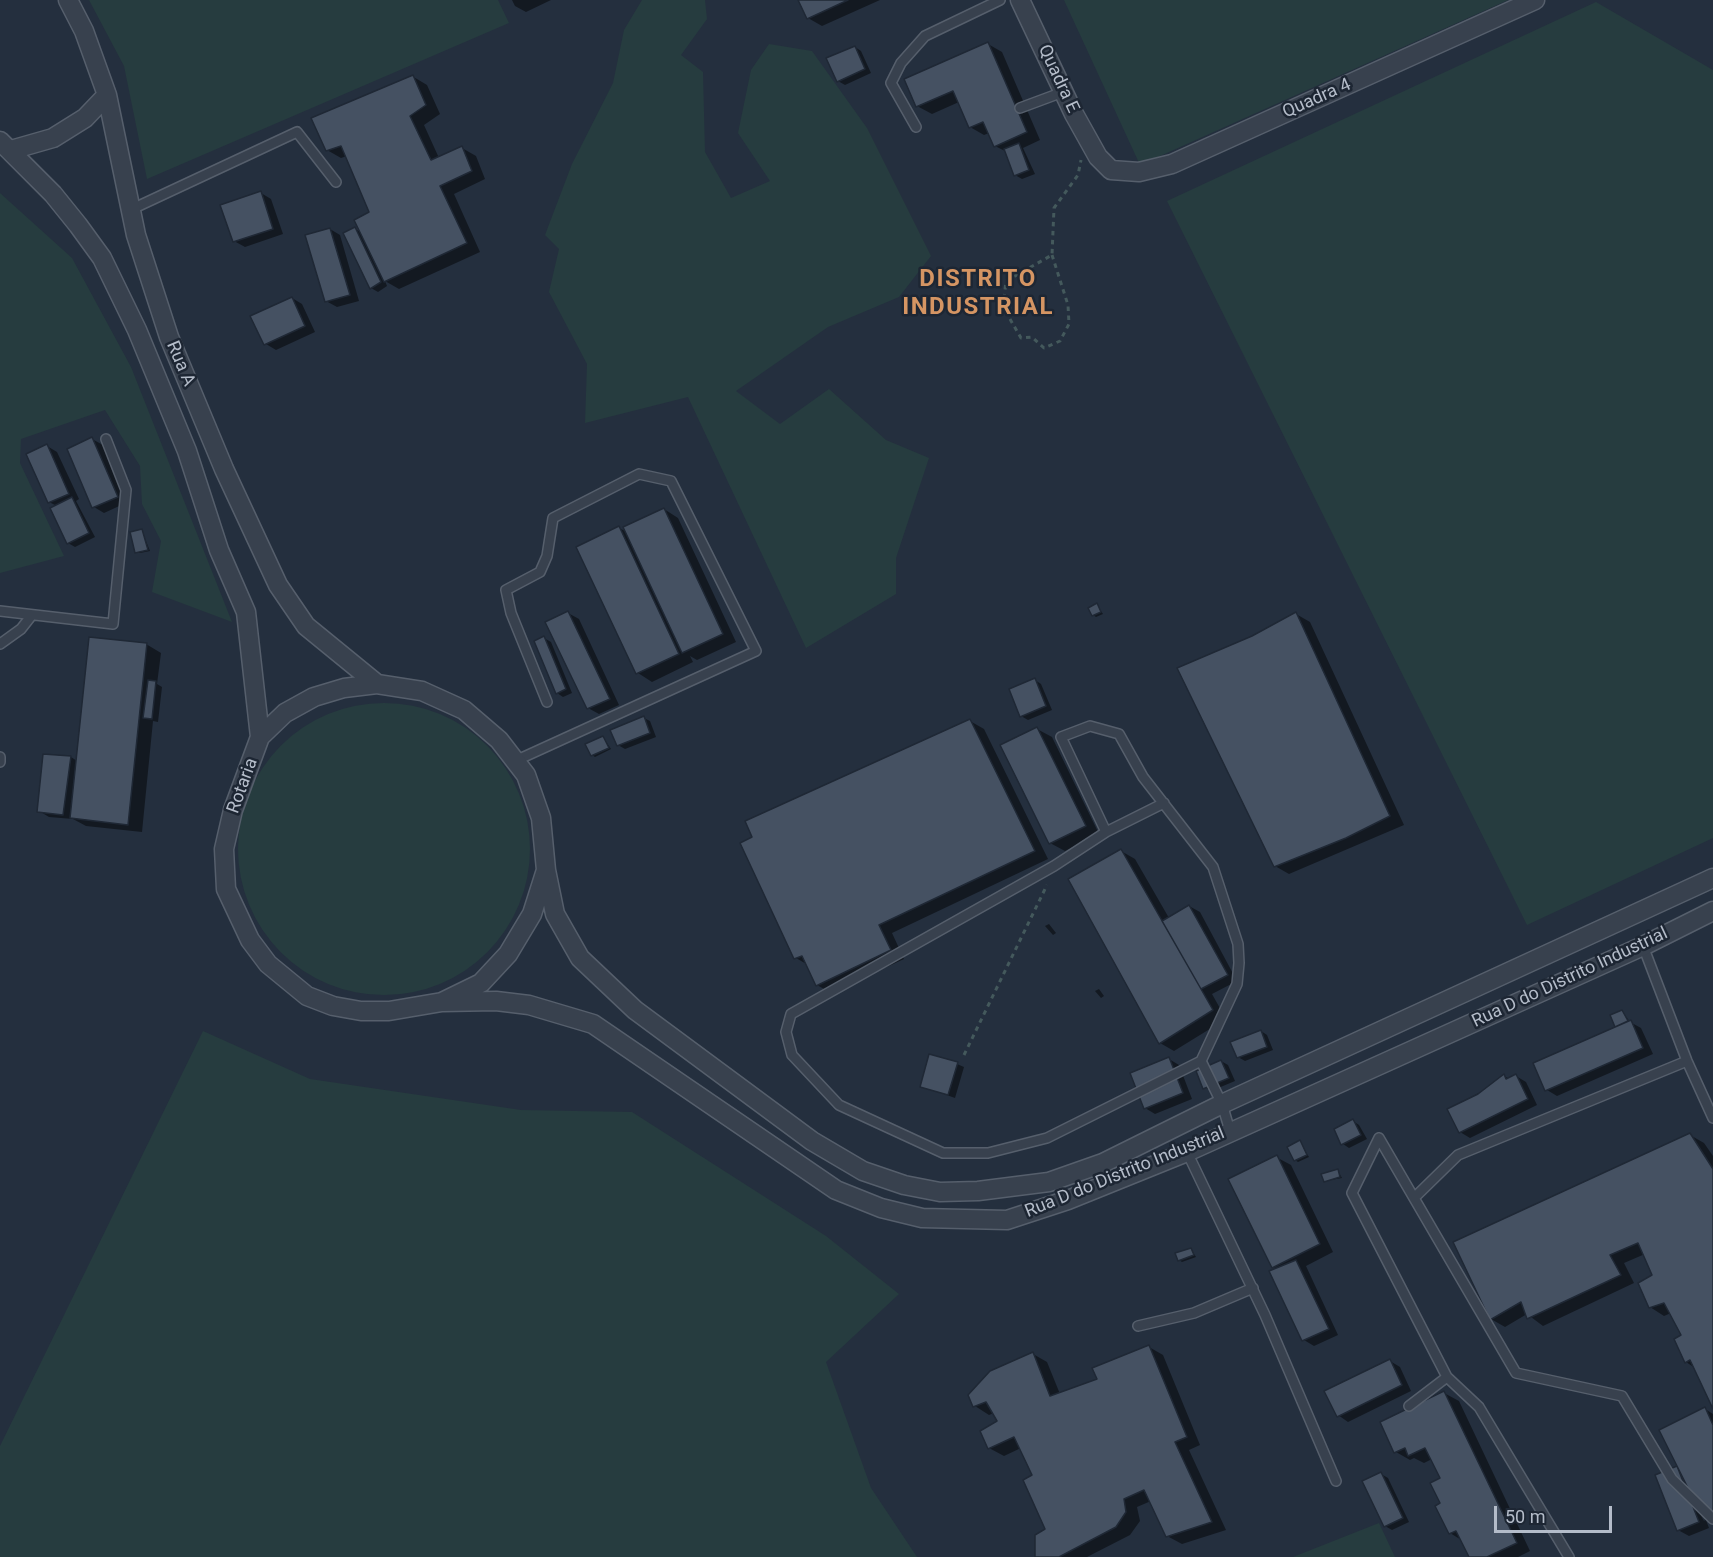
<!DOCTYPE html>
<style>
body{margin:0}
#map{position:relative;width:1713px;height:1557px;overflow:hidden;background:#242f3e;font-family:Roboto,sans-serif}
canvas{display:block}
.scale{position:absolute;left:1494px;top:1506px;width:118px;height:27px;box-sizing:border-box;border:3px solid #b4bcc9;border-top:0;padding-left:8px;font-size:18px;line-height:21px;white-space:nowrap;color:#b4bcc9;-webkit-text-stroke:4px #1d2633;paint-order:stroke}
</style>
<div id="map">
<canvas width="1713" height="1557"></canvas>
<div class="scale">50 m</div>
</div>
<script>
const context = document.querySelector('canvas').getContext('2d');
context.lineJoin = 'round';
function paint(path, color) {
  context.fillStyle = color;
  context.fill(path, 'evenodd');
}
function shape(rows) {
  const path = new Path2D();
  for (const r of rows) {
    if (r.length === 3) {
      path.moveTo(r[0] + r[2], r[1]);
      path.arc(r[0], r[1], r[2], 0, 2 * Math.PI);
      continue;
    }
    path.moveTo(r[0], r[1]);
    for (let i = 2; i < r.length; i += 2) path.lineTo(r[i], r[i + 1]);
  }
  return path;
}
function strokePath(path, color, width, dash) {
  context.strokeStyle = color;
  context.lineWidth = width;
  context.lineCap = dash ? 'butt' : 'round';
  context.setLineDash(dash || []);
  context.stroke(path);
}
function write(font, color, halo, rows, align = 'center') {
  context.font = font + ' Roboto,sans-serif';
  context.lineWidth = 5;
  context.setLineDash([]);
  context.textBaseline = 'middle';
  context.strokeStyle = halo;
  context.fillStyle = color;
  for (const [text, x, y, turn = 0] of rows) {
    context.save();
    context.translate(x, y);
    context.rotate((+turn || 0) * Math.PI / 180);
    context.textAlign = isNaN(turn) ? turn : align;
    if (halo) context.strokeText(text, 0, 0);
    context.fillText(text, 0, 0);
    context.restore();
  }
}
const green = shape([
 [89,0,498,0,509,23,147,179,124,66],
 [642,0,705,0,707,19,681,55,703,72,705,152,731,198,770,181,738,133,751,70,769,44,812,51,867,128,931,256,899,297,828,327,736,391,780,424,829,389,886,440,929,458,896,558,896,594,806,648,688,397,585,423,587,364,549,292,559,249,545,235,572,164,613,83,624,30],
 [1064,0,1508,0,1140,165],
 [1596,2,1713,70,1713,838,1527,925,1167,201],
 [0,193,72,258,131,367,232,622,152,592,161,541,142,504,140,466,105,410,21,439,20,463,64,556,0,573],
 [384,849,146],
 [203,1031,310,1079,521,1110,632,1112,826,1236,899,1294,826,1362,871,1488,917,1557,0,1557,0,1446],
 [1379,1523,1395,1557,1293,1557]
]);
const shadow = shape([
 [512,0,551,0,526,12,515,6],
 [800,0,880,0,822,26,808,18],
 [988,44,1002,52,1040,140,1023,148,1035,174,1022,179,1015,175,1007,152,995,146,989,133,984,135,970,127,959,102,932,114,917,106],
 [855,47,861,51,871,73,845,85,838,81],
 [412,76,427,85,440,114,424,125,439,158,462,148,476,156,485,179,454,194,480,252,399,289,385,281,387,286,378,292,371,288,355,229,361,232,371,212,347,156,341,158,327,150],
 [261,193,271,199,283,234,245,247,234,241],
 [330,229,340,235,359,301,337,307,326,301],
 [292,298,302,304,315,332,276,350,266,344],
 [92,439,103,445,128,502,104,513,94,507],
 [47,446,57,452,79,499,76,501,95,537,75,547,68,543,57,506,49,502],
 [664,509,678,518,736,642,697,660,690,656,693,662,652,682,638,673,578,548,619,528,627,532],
 [142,531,150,551,140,553,137,552],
 [1097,605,1103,614,1096,617,1093,615],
 [568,613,579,619,619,705,599,714,588,708],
 [1296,614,1310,622,1404,825,1289,874,1275,866,1253,637],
 [544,638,551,642,572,693,563,697,557,693],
 [146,644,161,653,157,684,162,687,158,722,153,721,142,832,86,826,73,819,49,817,39,811,44,756,71,757,77,761],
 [1035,680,1041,684,1052,710,1028,720,1021,716],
 [644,718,650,721,656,737,625,749,618,745],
 [970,721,984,729,1048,859,892,933,904,959,831,993,817,985,808,965,796,958],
 [1037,729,1052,737,1099,834,1065,851,1050,843],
 [603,737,611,749,595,757,592,755],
 [1121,851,1135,859,1169,918,1189,906,1200,912,1237,981,1212,994,1226,1019,1174,1051,1160,1043],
 [1049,924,1056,933,1053,935,1045,926],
 [1099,989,1104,996,1101,998,1095,991],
 [1622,1011,1630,1022,1641,1028,1653,1054,1557,1096,1547,1090,1618,1028,1612,1015],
 [1261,1031,1267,1035,1273,1050,1245,1061,1238,1057],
 [1169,1059,1179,1065,1192,1099,1155,1114,1145,1108],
 [1221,1061,1228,1065,1235,1081,1211,1091,1205,1087],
 [957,1064,964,1067,955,1098,921,1086],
 [1504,1076,1510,1079,1516,1076,1526,1082,1537,1105,1470,1138,1460,1132,1449,1109,1499,1082,1497,1079],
 [1353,1121,1359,1125,1367,1139,1349,1148,1343,1144],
 [1690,1135,1704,1143,1713,1156,1713,1406,1695,1368,1686,1362,1683,1336,1671,1313,1664,1316,1650,1307,1654,1275,1645,1254,1624,1263,1634,1283,1543,1326,1527,1314,1505,1327,1491,1319],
 [1300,1142,1309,1157,1298,1162,1295,1160],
 [1276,1157,1291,1165,1333,1252,1306,1266,1338,1335,1314,1346,1304,1340,1277,1269,1273,1267],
 [1338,1171,1342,1178,1325,1181],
 [1191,1249,1196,1257,1182,1262,1179,1260],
 [1149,1347,1163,1355,1200,1445,1189,1450,1226,1530,1182,1544,1167,1536,1151,1501,1137,1507,1140,1521,1130,1535,1087,1557,1036,1557,1047,1529,1034,1475,1021,1448,1004,1456,989,1448,999,1422,994,1413,989,1415,975,1406,970,1395,1033,1354,1047,1362,1060,1394,1099,1379],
 [1390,1361,1400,1367,1411,1391,1348,1422,1338,1415],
 [1444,1393,1459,1401,1530,1551,1518,1557,1471,1557,1463,1541,1450,1533,1442,1504,1442,1479,1432,1459,1424,1463,1414,1458,1410,1460,1396,1452],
 [1705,1409,1713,1414,1713,1524,1706,1520,1709,1528,1689,1536,1678,1530,1677,1468,1680,1470],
 [1381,1474,1388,1478,1409,1522,1392,1530,1385,1526]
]);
const building = shape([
 [798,0,848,0,807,19,798,0],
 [988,42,1027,132,994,147,983,122,969,128,953,91,916,107,904,79,988,42],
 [855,46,865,69,837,82,826,58,855,46],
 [413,75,426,105,410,116,431,160,462,146,472,171,440,186,467,243,384,282,354,220,369,212,341,146,326,151,311,118,413,75],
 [1019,143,1029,170,1014,176,1004,149,1019,143],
 [261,191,273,229,233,242,220,205,261,191],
 [355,227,381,282,370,289,343,233,355,227],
 [330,228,350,295,325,302,305,235,330,228],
 [292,297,305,326,264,345,250,316,292,297],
 [92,437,118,497,92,508,67,449,92,437],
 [47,444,69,494,48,503,26,454,47,444],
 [72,497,89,533,67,544,50,508,72,497],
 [664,508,723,634,682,653,623,527,664,508],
 [619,526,679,654,636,674,576,547,619,526],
 [142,529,148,550,135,553,130,532,142,529],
 [1097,603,1101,612,1092,616,1088,608,1097,603],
 [568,611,610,699,587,709,545,622,568,611],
 [1296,612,1390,816,1346,838,1274,867,1177,668,1252,636,1296,612],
 [544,636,566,689,556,694,534,641,544,636],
 [89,637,147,643,128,825,70,818,89,637],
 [1035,678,1046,706,1020,717,1009,689,1035,678],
 [148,680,156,681,152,719,143,718,148,680],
 [644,716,650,733,617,746,610,730,644,716],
 [970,719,1035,851,879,925,891,950,816,986,802,956,794,959,740,843,752,837,745,821,970,719],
 [1037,727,1086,826,1049,844,1000,745,1037,727],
 [603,736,609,748,591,756,585,744,603,736],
 [43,754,71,756,63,815,37,812,43,754],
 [1121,849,1213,1010,1159,1044,1068,879,1121,849],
 [1189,905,1228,975,1201,989,1162,921,1189,905],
 [1622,1010,1628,1021,1615,1027,1610,1015,1622,1010],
 [1631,1020,1643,1048,1545,1091,1533,1063,1631,1020],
 [1261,1030,1267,1047,1237,1058,1230,1042,1261,1030],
 [929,1054,958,1062,948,1095,920,1087,929,1054],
 [1169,1057,1183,1093,1144,1109,1130,1073,1169,1057],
 [1221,1060,1229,1078,1203,1089,1196,1071,1221,1060],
 [1504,1074,1506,1079,1516,1074,1528,1099,1459,1133,1447,1109,1478,1094,1504,1074],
 [1353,1119,1361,1135,1341,1145,1334,1129,1353,1119],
 [1690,1133,1713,1169,1713,1409,1690,1360,1685,1363,1674,1339,1681,1335,1664,1303,1649,1308,1638,1283,1652,1275,1638,1243,1610,1255,1621,1275,1527,1319,1521,1302,1490,1320,1453,1242,1690,1133],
 [1300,1140,1307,1155,1294,1161,1287,1147,1300,1140],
 [1277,1155,1320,1244,1272,1268,1228,1179,1277,1155],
 [1338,1169,1340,1177,1324,1182,1321,1174,1338,1169],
 [1191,1248,1194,1255,1178,1261,1175,1253,1191,1248],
 [1296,1260,1329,1329,1302,1341,1269,1271,1296,1260],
 [1149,1345,1187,1437,1175,1442,1212,1522,1166,1537,1144,1490,1124,1499,1126,1512,1116,1527,1059,1557,1035,1557,1035,1535,1045,1529,1023,1480,1032,1475,1014,1437,988,1449,980,1431,997,1421,986,1402,973,1407,968,1395,990,1371,1033,1352,1050,1396,1097,1379,1092,1368,1149,1345],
 [1390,1359,1402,1385,1337,1417,1324,1391,1390,1359],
 [1444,1391,1517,1543,1487,1557,1469,1557,1456,1531,1449,1534,1435,1506,1440,1503,1430,1483,1440,1478,1425,1448,1408,1456,1405,1448,1394,1453,1380,1422,1444,1391],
 [1705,1407,1713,1425,1713,1516,1704,1520,1659,1430,1705,1407],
 [1677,1466,1699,1522,1677,1531,1655,1475,1677,1466],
 [1381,1472,1403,1518,1384,1527,1362,1481,1381,1472]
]);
const path = shape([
 [1052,255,1068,305,1069,324,1060,341,1044,348,1032,337,1021,338,1003,307,1006,281,1052,255,1054,208,1078,175,1081,160],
 [964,1055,1047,885]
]);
const lane = shape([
 [1020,108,1063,92],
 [916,127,891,83,901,63,925,36,1000,0],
 [130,210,297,132,336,182],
 [0,611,113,624,126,490,106,439],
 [0,644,21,629,32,615],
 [0,757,0,762],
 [515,761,756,651,671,481,639,474,553,518,547,556,540,572,506,590,511,613,547,702],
 [1164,803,1106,832,1054,866,791,1014,786,1032,792,1055,839,1105,943,1153,988,1153,1047,1138,1201,1061],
 [1106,832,1061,737,1090,726,1119,734,1143,777,1213,867,1238,944,1239,963,1237,984,1201,1061,1222,1104,1230,1131],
 [1643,946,1687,1061,1713,1118],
 [1379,1138,1516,1373,1622,1396,1672,1479,1713,1519],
 [1379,1138,1352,1193,1447,1377],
 [1187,1152,1265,1315,1336,1481],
 [1414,1198,1458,1155,1687,1061],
 [1138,1326,1194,1313,1253,1288],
 [1409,1406,1447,1377,1479,1407,1569,1557]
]);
const street = shape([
 [68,0,84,31,107,95,136,235,169,337,224,469,278,585,306,626,377,684],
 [1020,0,1074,114,1098,157,1111,170,1139,172,1172,164,1535,0],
 [0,141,53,194,78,225,102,258,137,330,187,451,219,550,246,612,260,737],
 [11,150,53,138,85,118,107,95],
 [377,684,422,691,464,710,499,740,526,775,541,818,546,870,532,914,508,954,481,983,442,1002,389,1011,361,1011,333,1006,307,996,268,964,250,940,226,889,224,849,233,810,260,737,285,713,314,697,344,688,377,684],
 [546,870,555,914,580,958,635,1010,812,1141,863,1171,904,1185,940,1192,978,1191,1049,1182,1103,1163,1222,1104,1713,878],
 [442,1002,496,1001,529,1005,593,1024,836,1190,881,1208,922,1218,1007,1220,1068,1200,1187,1152,1643,946,1713,911]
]);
const streetNames = [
 ["Quadra E",1058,79,65],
 ["Quadra 4",1317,99,-24],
 ["Rua A",180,364,67],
 ["Rotaria",243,786,-70],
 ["Rua D do Distrito Industrial",1570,978,-25],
 ["Rua D do Distrito Industrial",1125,1173,-22]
];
const districtNames = [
 ["DISTRITO",978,280],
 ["INDUSTRIAL",978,308]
];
paint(green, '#263c3f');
paint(shadow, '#0007');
paint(building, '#455162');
strokePath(building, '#1f2835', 1.5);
strokePath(lane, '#565f6c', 12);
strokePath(street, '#565f6c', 21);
strokePath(path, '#44595c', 3, [4.5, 4.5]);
strokePath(lane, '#38414e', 9);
strokePath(street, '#38414e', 18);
write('18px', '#b4bcc9', '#1d2633', streetNames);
context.letterSpacing = '1.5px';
write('bold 24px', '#d59563', '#1d2633', districtNames);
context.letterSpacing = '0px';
</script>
